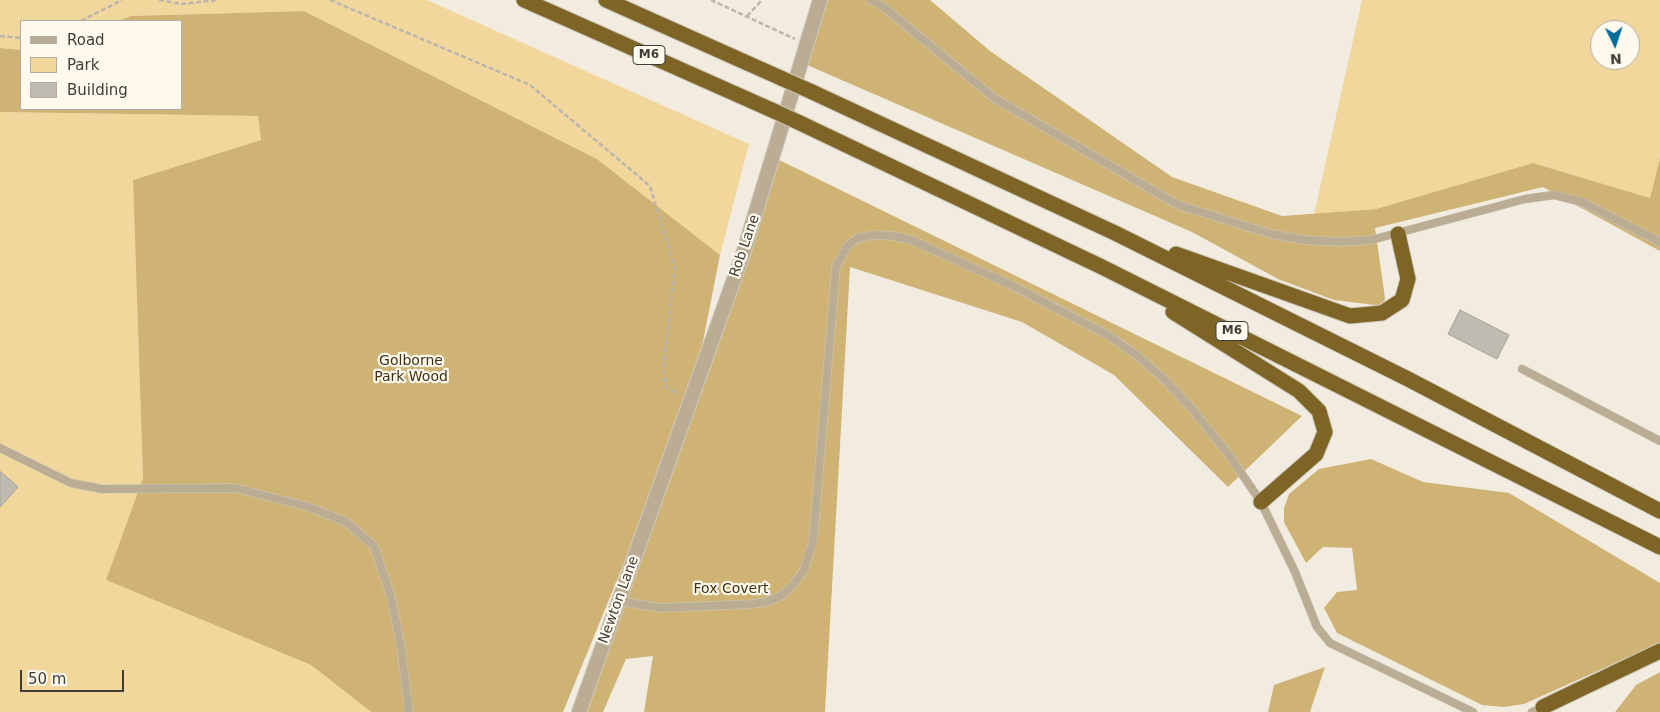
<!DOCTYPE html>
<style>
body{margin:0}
#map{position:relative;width:1660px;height:712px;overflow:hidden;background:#f2ece0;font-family:"DejaVu Sans",sans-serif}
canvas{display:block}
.legend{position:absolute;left:20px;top:20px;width:162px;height:90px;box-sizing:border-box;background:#fff9ee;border:1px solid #b2aea5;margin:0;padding:6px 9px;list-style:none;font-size:15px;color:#3f3d38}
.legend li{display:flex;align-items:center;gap:10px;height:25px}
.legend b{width:25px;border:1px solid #b2aea5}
.north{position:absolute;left:1590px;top:20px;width:50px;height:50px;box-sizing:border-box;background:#fff9ee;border:1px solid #b2aea5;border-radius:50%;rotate:176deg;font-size:14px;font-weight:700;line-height:20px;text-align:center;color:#3f3d38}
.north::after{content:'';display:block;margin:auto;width:18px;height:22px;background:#006b98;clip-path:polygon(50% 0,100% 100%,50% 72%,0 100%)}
.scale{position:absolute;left:20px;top:670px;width:104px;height:22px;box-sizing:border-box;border:2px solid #3f3d38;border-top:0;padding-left:6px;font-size:15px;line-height:18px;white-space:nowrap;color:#3f3d38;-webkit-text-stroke:4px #fff9ee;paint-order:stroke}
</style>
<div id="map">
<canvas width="1660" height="712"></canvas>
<ul class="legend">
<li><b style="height:6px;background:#baad93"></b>Road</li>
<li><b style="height:14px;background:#f2d79d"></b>Park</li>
<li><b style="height:14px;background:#c0bbb0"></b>Building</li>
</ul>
<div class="north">N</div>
<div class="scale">50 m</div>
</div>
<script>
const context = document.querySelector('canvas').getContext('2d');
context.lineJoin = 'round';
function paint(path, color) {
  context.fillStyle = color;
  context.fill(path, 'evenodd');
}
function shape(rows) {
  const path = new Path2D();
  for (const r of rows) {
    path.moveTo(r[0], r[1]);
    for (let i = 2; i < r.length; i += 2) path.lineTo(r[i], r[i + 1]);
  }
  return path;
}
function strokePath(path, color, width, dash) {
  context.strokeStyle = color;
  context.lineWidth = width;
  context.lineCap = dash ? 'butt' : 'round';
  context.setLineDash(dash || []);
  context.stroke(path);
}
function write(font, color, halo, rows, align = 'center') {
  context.font = font + ' "DejaVu Sans",sans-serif';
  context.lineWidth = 4.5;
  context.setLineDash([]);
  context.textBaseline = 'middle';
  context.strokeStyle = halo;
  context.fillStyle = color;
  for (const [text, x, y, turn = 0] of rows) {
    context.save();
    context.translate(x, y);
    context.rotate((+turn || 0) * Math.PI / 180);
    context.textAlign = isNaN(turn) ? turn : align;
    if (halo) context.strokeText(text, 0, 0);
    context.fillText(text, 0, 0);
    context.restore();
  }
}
const green = shape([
 [0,0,427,0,749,144,720,255,597,159,304,11,131,16,118,21,21,21,21,50,0,48],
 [1362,0,1660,0,1660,158,1650,198,1533,163,1376,209,1314,214],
 [1600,30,1630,30,1630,60,1600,60],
 [0,112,258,116,261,140,133,180,143,478,106,580,311,665,371,712,0,712]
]);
const forest = shape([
 [825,0,930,0,990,51,1172,177,1282,216,1376,209,1533,163,1650,198,1660,158,1660,251,1543,187,1375,228,1385,298,1383,306,1334,300,1278,279,1192,232,807,65],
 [304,11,597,159,720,255,693,392,769,155,1302,416,1228,487,1114,375,1022,322,850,267,825,712,644,712,653,656,626,659,603,712,581,712,681,424,563,712,371,712,311,665,106,580,143,478,133,180,261,140,258,116,0,112,0,48,21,50,21,109,181,109,181,21,118,21,131,16],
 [1371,459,1423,482,1509,493,1660,583,1660,643,1524,704,1504,707,1482,705,1337,633,1324,608,1337,592,1357,590,1352,548,1323,547,1306,563,1284,522,1284,508,1289,494,1319,469],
 [1325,667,1310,712,1268,712,1274,685],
 [1660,672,1660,712,1615,712,1636,685]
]);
const building = shape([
 [1460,310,1509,335,1497,359,1448,334,1460,310],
 [1,472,18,487,0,507,0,472,1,472]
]);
const path = shape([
 [159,0,181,4,218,0],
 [330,0,530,85,650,186,675,268,663,371,667,388,678,394],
 [711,0,795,39],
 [747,16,762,0],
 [81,21,122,0],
 [0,36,21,38]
]);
const service = shape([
 [871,0,881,5,994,98,1178,205,1271,234,1305,240,1342,242,1371,240,1525,199,1554,195,1582,202,1660,242],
 [1522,369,1660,441],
 [0,448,71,483,102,489,235,488,309,507,346,522,374,546,391,597,401,647,409,712],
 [620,601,660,608,752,604,766,602,781,596,793,585,804,570,813,541,836,266,848,245,858,238,875,235,893,236,911,240,1009,284,1106,334,1135,354,1164,379,1192,409,1229,455,1261,502,1295,572,1317,627,1330,643,1473,712],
 [1532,712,1544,708]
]);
const tertiary = shape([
 [579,712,743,254,820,0]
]);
const motorway = shape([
 [524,0,774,111],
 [606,0,783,79],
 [810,91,1115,233,1408,379,1660,511],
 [800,123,1102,267,1660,547],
 [1176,254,1350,316,1382,313,1402,300,1408,279,1398,234],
 [1173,312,1299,391,1319,411,1325,432,1316,454,1261,502],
 [1543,707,1660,651]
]);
const motorwayBridge = shape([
 [783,79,810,91],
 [774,111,800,123]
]);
const shields = [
 [649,55,32],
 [1232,331,32]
];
const shieldNames = [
 ["M6",649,55],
 ["M6",1232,331]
];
const streetNames = [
 ["Rob Lane",745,246,-71],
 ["Newton Lane",619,600,-70]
];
const parkNames = [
 ["Golborne",411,361],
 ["Park Wood",411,377],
 ["Fox Covert",731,589]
];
paint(green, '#f2d79d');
paint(forest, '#cfb374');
paint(building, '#c0bbb0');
strokePath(building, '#a7a297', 1);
strokePath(service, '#cec9be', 9);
strokePath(tertiary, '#cec9be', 16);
strokePath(motorway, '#cec9be', 17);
strokePath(path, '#bbb6ad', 2.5, [5, 2.5]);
strokePath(service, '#baad93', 8);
strokePath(tertiary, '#baad93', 14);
strokePath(motorway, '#7e6425', 15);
strokePath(motorwayBridge, '#cec9be', 17, []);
strokePath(motorwayBridge, '#7e6425', 15);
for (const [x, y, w] of shields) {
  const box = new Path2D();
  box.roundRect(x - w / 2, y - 9.5, w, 19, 4);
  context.fillStyle = '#fff9ee';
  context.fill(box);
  strokePath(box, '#3f3d38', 1);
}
write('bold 12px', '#3f3d38', null, shieldNames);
write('14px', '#3f3d38', '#fff9ee', streetNames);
write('14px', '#3d3014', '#fff9ee', parkNames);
</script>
